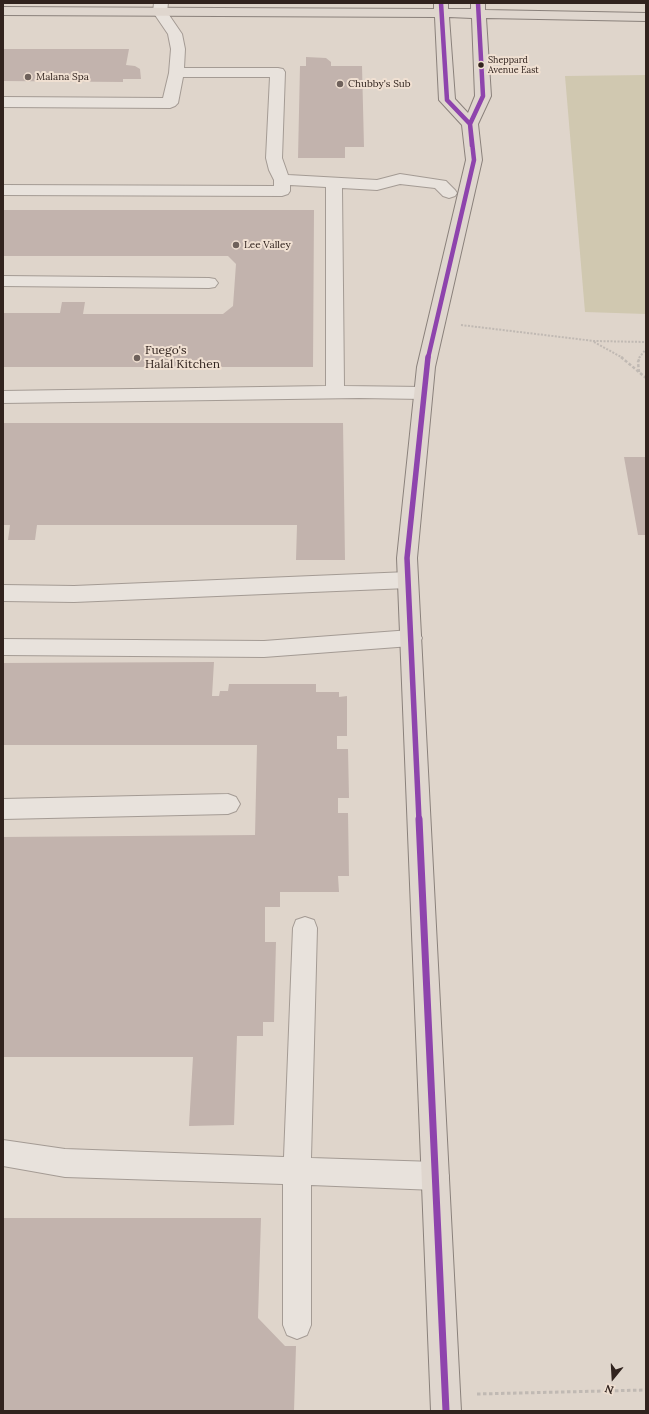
<!DOCTYPE html>
<style>
body{margin:0}
#map{position:relative;width:649px;height:1414px;overflow:hidden;background:#dfd5cb;font-family:Lora,serif}
canvas{display:block}
.frame{position:absolute;inset:0;border:4px solid #31231e;pointer-events:none}
.north{position:absolute;left:593px;top:1358px;width:40px;height:40px;-webkit-text-stroke:3px #f0e0d2;paint-order:stroke;rotate:198deg;font-size:11px;font-weight:700;line-height:16px;text-align:center;color:#31231e}
.north::after{content:'';display:block;margin:auto;width:14px;height:18px;background:#31231e;clip-path:polygon(50% 0,100% 100%,50% 72%,0 100%)}
</style>
<div id="map">
<canvas width="649" height="1414"></canvas>
<div class="frame"></div>
<div class="north">N</div>
</div>
<script>
const context = document.querySelector('canvas').getContext('2d');
context.lineJoin = 'round';
function paint(path, color) {
  context.fillStyle = color;
  context.fill(path, 'evenodd');
}
function shape(rows) {
  const path = new Path2D();
  for (const r of rows) {
    path.moveTo(r[0], r[1]);
    for (let i = 2; i < r.length; i += 2) path.lineTo(r[i], r[i + 1]);
  }
  return path;
}
function strokePath(path, color, width, dash) {
  context.strokeStyle = color;
  context.lineWidth = width;
  context.lineCap = dash ? 'butt' : 'round';
  context.setLineDash(dash || []);
  context.stroke(path);
}
function write(font, color, halo, rows, align = 'center') {
  context.font = font + ' Lora,serif';
  context.lineWidth = 4;
  context.setLineDash([]);
  context.textBaseline = 'middle';
  context.strokeStyle = halo;
  context.fillStyle = color;
  for (const [text, x, y, turn = 0] of rows) {
    context.save();
    context.translate(x, y);
    context.rotate((+turn || 0) * Math.PI / 180);
    context.textAlign = isNaN(turn) ? turn : align;
    if (halo) context.strokeText(text, 0, 0);
    context.fillText(text, 0, 0);
    context.restore();
  }
}
const green = shape([
 [646,75,646,314,585,312,565,76]
]);
const building = shape([
 [3,49,129,49,126,65,135,66,140,69,141,79,123,79,123,82,3,81],
 [306,57,326,58,331,62,331,66,362,66,364,147,345,147,345,158,298,158,300,66,306,66],
 [3,210,314,210,313,367,3,367,3,313,60,313,62,302,85,302,83,314,223,314,233,306,236,264,228,256,3,256],
 [3,423,343,423,345,560,296,560,297,525,37,525,35,540,8,540,10,525,3,525],
 [624,457,646,457,646,535,638,535],
 [214,662,212,696,219,696,220,691,228,691,229,684,316,684,316,692,339,692,339,697,347,696,347,736,337,736,337,749,348,749,349,798,338,798,338,813,348,813,349,876,338,876,339,892,280,892,280,907,265,907,265,942,276,942,274,1022,263,1022,263,1036,237,1036,234,1125,189,1126,193,1057,3,1057,3,837,255,835,257,745,3,745,3,663],
 [3,1218,261,1218,258,1318,285,1346,296,1346,294,1411,3,1411]
]);
const pathFar2 = shape([
 [461,325,594,341,646,342],
 [594,342,623,358],
 [639,358,646,349]
]);
const pathFar1 = shape([
 [621,357,646,378],
 [639,372,638,362,640,357]
]);
const path = shape([
 [477,1394,646,1390]
]);
const minor = shape([
 [154,3,168,3,167,12,182,34,185,49,184,68,278,68,283,69,285,72,282,158,288,175,377,180,400,174,446,181,455,190,457,193,455,196,449,198,443,196,435,188,400,184,377,190,342,188,344,386,423,387,430,389,432,393,430,397,423,399,359,398,3,403,3,391,326,386,326,187,290,185,290,191,288,194,282,196,3,195,3,185,274,186,274,180,269,170,266,158,270,77,183,77,178,103,175,106,170,108,3,107,3,97,163,98,169,73,171,49,168,34,153,12,154,3],
 [3,276,209,278,215,279,218,283,215,287,209,288,3,286,3,276],
 [408,572,415,575,418,580,415,585,408,588,74,602,3,601,3,585,74,586,408,572],
 [411,630,419,632,422,638,419,644,411,646,264,657,3,655,3,639,264,641,411,630],
 [228,794,236,797,240,804,236,811,228,814,3,819,3,799,228,794],
 [305,917,314,920,317,928,311,1158,435,1162,445,1166,449,1176,445,1186,435,1190,311,1185,311,1325,307,1335,297,1339,287,1335,283,1325,283,1184,65,1177,3,1166,3,1140,65,1149,284,1157,293,928,296,920,305,917]
]);
const major = shape([
 [434,3,448,3,448,9,471,9,471,3,485,3,485,10,646,13,646,21,486,18,491,96,478,124,482,160,435,367,417,558,461,1411,431,1411,397,558,417,367,466,160,462,125,439,100,435,17,3,15,3,7,434,9,434,3],
 [449,17,472,18,475,96,468,113,455,99,449,17]
]);
const bus1Far2 = shape([
 [472,146,470,124,483,96,478,3],
 [428,358,474,160,470,124,447,100,441,3]
]);
const bus1Far1 = shape([
 [419,820,407,558,428,357]
]);
const bus1 = shape([
 [419,819,446,1411]
]);
const markers = [
 [481,65,3.5,"#31231e"],
 [28,77,4,"#6e615b"],
 [340,84,4,"#6e615b"],
 [236,245,4,"#6e615b"],
 [137,358,4,"#6e615b"]
];
const farBusnames = [
 ["Sheppard",488,60],
 ["Avenue East",488,70]
];
const farPoinames = [
 ["Malana Spa",36,77],
 ["Chubby's Sub",348,84],
 ["Lee Valley",244,245]
];
const poiNames = [
 ["Fuego's",145,351],
 ["Halal Kitchen",145,365]
];
paint(green, '#d0c8b0');
paint(building, '#c2b3ad');
strokePath(minor, '#a49b94', 2);
strokePath(major, '#8a817b', 2);
strokePath(pathFar2, '#c0b9b3', 2, [2, 1.5]);
strokePath(pathFar1, '#c0b9b3', 2.5, [3, 2]);
strokePath(path, '#c0b9b3', 3, [3.5, 2.5]);
paint(minor, '#e8e2dc');
paint(major, '#dfd6ce');
strokePath(bus1Far2, '#8e44ad', 4.5);
strokePath(bus1Far1, '#8e44ad', 5.5);
strokePath(bus1, '#8e44ad', 7);
for (const [x, y, r, color] of markers) {
  const dot = new Path2D();
  dot.arc(x, y, r, 0, 2 * Math.PI);
  context.fillStyle = color;
  context.fill(dot);
  strokePath(dot, '#f0e0d2', 1.5);
}
write('9px', '#31231e', '#f0e0d2', farBusnames, 'left');
write('10px', '#31231e', '#f0e0d2', farPoinames, 'left');
write('12px', '#31231e', '#f0e0d2', poiNames, 'left');
</script>
